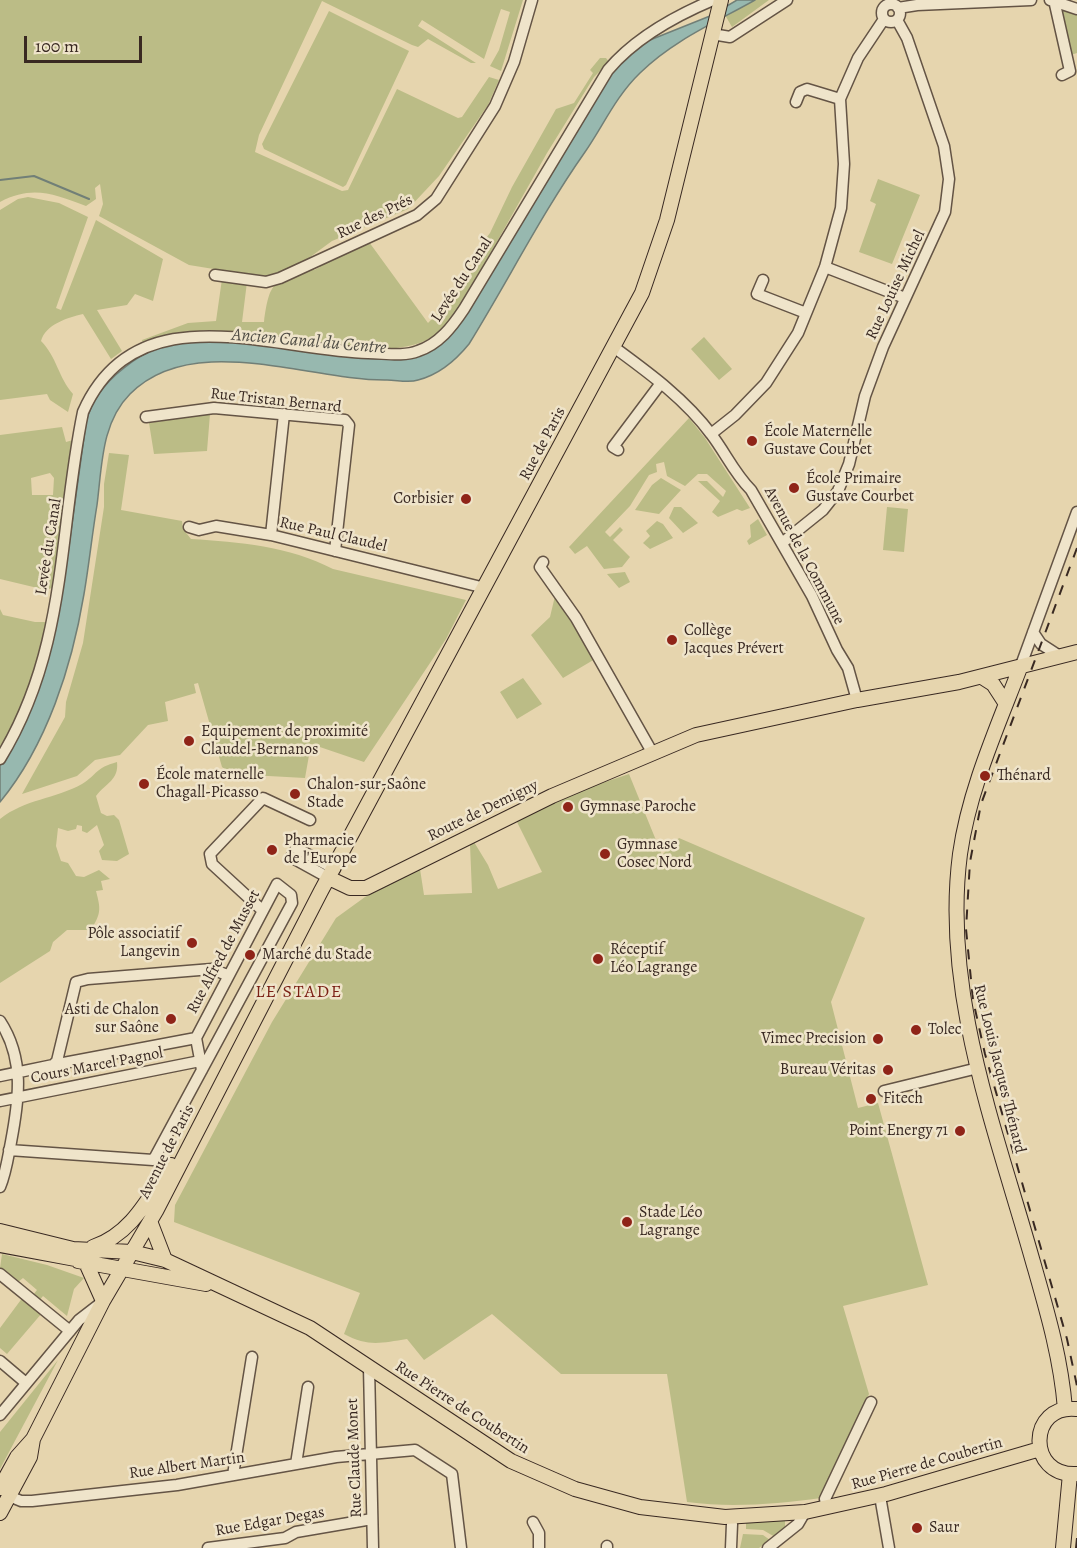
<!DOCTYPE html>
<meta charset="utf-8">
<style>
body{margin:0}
#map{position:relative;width:1077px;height:1548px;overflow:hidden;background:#e6d5ae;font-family:Alegreya,serif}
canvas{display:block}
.scale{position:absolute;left:24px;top:36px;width:118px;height:27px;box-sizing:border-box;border:3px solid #392922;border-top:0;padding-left:8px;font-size:18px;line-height:21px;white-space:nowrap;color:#392922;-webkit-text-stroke:4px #efe4ca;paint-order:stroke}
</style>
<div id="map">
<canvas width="1077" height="1548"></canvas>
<div class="scale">100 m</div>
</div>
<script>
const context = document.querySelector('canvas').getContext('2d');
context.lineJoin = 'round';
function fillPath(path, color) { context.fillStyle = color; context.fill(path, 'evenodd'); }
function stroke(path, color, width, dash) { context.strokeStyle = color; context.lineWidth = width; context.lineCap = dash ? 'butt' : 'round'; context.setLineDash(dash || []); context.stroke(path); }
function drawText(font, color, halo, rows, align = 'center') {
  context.font = font + ' Alegreya,serif'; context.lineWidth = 5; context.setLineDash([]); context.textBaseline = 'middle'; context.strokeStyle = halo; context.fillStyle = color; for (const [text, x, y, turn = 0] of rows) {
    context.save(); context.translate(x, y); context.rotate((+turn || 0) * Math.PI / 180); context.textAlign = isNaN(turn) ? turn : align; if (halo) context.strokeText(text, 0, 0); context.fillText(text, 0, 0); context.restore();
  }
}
fillPath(new Path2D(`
 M0,0H523L501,71L490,66L499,50L510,12L501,9L484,59L422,20L418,26L476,63H471L428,39L418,47L412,45L322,1L259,135L255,152L342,191L348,190L397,89L458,118L462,117L489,77L499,80L488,105L439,176L408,209L332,241L302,263L279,275L263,277L189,265L99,216L103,204L100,184L95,188L96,199L86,206C53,194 33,185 0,202Z
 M755,0H769L732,27L725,15Z
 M1060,5L1077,14V53L1071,55Z
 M329,11L409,51L346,185L343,187L264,149L262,144Z
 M600,58H606L609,62L594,77L547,153L459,309C437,339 425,345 388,349L204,330L143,343L142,340L188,323L216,321L222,279L247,282L242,322H264C270,279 273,284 311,266L314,270L320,267V264L369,242L428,323L456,294L478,263L474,254L490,233L512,187L556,109L574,103L593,73L590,70Z
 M878,179L920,195L892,264L859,252L876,204L870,201Z
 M28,197L59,203L88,217L56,308L61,310L96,220L163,259L153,301L135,294L127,305L97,310L122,351L111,359L83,314C67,318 46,324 41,341C57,357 58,377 73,394L68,412L50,400L47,394L0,400V210L18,199Z
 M704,337L732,369L719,380L691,349Z
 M210,414L207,451L154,454L149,423Z
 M689,418L705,438L750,508L742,511L737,509L718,517L712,512L720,501L698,481H707L723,497L726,491L707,474H698L685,486L667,476L664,462L656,464L657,472L649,475L630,506L605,532L610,537L620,527L623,530L613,540L630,557L622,567L604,569L587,546L575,554L569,547Z
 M62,427L66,442L73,440L55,587L46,590L0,579V435ZM50,473L54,478L53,495H32L31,478Z
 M109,453L129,455L121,510L182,521L183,529L191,539C239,542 289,546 333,569L466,600L446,639L364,762L311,744L305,778L250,775L244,779L235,777L222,767L198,683L194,684L196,693L165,702L168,721L148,725L120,755L95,760L77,776L22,794L65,717L66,702L83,643L104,507V484Z
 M661,478L681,490L659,514L635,510L652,485Z
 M674,507H681L698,523L683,533L669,518Z
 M887,507L908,509L904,552L883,550Z
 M758,519L767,535L749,545L747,541L751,537L750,525Z
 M657,521L663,524L673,538L650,549L643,543L650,536L646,531Z
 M625,572L630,582L619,588L607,574Z
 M555,596L595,659L563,678L531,635L550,617Z
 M0,609L3,615L35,622H47C38,667 22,710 0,751Z
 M523,678L542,704L517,719L500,692Z
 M117,762C119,780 106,783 96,796L101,813L107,816L114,815L119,820L129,854L117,861L102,860L99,851L104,845L97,825L87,833L82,831V826L77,825L76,829L68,831L58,828L56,846L61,861L68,863L76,876L84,877L99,870L110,879L101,881L103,890L96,891C101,910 101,913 91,930H67L53,942L50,951L0,983V819C25,799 55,799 82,784C98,774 95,768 117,762Z
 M629,774L662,855L679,838L865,918L831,1002L858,1108L878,1103L928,1285L843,1306L869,1394L821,1498C776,1504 732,1508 687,1502L667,1374H561L492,1314L424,1360L407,1339C381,1343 368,1347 344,1334L360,1293L174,1222L175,1205L272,1022L336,918L365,897L420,869L424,895L472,893L470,844L474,842L488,865L498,889L542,872L516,820L575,792Z
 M2,1254L47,1265L84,1278L74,1289L67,1316L43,1296L39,1301L33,1295L37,1290L23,1278L18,1282L0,1268Z
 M23,1297L42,1313L7,1354L0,1348V1328Z
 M58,1360L0,1469V1432Z
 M785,1519V1529L775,1537L763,1530L746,1529V1521Z
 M743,1534L763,1535L770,1540L759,1548H740Z`), '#bbbc86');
const water = new Path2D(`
 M737,0H755C716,22 672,41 640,73C616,96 603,126 585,152C542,213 508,281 469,344C456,360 438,375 418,380C409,383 397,380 387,380C309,381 193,330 130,394C101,423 102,467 97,505C92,535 89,565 84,594C72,666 47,745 0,802V765L20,731L68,553L86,423C91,400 106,382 124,368C193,311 278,356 357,355C383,355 409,349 434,346L610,71L645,42L710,16Z`);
fillPath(water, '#97b8af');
stroke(water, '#717f77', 1.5);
stroke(new Path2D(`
 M0,180L34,176L89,199`), '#717f77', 2);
const minor = new Path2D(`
 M1050,0L1077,9
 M1054,0L1070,71L1062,75
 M882 13a9 9 0 1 1 18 0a9 9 0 1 1-18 0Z
 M898,8L917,5L1031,0
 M712,34L730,37L787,0
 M796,102L800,92L807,89L840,99
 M825,267L905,298
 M215,275L266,282L280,278L417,215L436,199L495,106L514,62L532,0
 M763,280L757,294L806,313
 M615,348C649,373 685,399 711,434C725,452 734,473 751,490L812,596L837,650L848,668L857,700
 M146,417L214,408L345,420L349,425L335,551
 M711,434L735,415L766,383L798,333L825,267L841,208L844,164L840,99L858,58L884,19
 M618,450L613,447L661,383
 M189,527L199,530L216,526L271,535L485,588
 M271,535L284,414
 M782,543L823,510L838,491L849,464L865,396L883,347L945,212L949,179L944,146L907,38L897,20
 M543,562L540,567L576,618L652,752
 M1033,632L1041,644L1061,657
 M1020,668L1077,512
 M0,759C68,648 58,533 83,412C136,292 270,350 368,353C384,353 403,357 418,351C439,344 452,327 464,309L608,70C635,38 675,16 713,0
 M296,848L335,869
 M291,857L329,878
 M262,910L212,864L210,854L263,798L310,820
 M0,1021C25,1059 19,1100 11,1142C8,1157 6,1173 0,1187
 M53,1065L196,1038
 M0,1076L53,1065L57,1061L76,982L88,979L212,969L227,975
 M884,1091L978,1068
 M0,1101L200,1061
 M9,1150L153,1160L155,1157L292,903L291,895L277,884L196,1038L202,1070
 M0,1274L70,1331
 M0,1361L26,1383
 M369,1367L373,1548
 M0,1415L79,1320L101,1303
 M296,1464L308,1387
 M233,1475L252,1357
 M9,1496L21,1501H32L177,1485L336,1457L415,1450L452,1474L461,1548
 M880,1496L889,1548
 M827,1508L825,1499L871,1402
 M533,1522L539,1533V1548
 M607,1546V1548
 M208,1548L285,1538L296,1532L372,1519
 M731,1548L732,1524
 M768,1548L798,1524L805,1512`);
const major = new Path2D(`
 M1020,668C997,728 969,790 960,854C942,993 996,1130 1033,1262C1047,1311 1061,1358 1065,1409
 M982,677L993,684L1006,704
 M329,878L350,888H366L552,796L696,735L857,700L959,682L1077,652
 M150,1221L165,1260
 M0,1231L73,1249L132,1252L165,1260L310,1328L511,1461L575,1489L640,1507L725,1517L805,1512L886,1494L1040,1449
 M0,1245L86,1261
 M93,1247C132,1234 149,1197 171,1165
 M78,1261L206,1284
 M86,1263L103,1301
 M1077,1409C1028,1403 1026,1477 1077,1474
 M0,1488L17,1457L33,1439L103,1301L156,1211L321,891L642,293L667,220L721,0
 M0,1513L30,1457L33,1439
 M1063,1548L1070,1474`);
stroke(minor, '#645445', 13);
stroke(major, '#392922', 16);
stroke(minor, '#efe4ca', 10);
stroke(major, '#e6d5ae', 14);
stroke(new Path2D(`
 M1077,548L981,804L970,862L966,929L973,1000L985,1054L1067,1339L1077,1386
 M1076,1548L1077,1538`), '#392922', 2, [10, 10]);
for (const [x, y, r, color] of [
 [752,441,6,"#8f2418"],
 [794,488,6,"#8f2418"],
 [466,499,6,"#8f2418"],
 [672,640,6,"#8f2418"],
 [189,741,6,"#8f2418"],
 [985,776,6,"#8f2418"],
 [144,784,6,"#8f2418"],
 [295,794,6,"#8f2418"],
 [568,807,6,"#8f2418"],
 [272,850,6,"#8f2418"],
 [605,854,6,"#8f2418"],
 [192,943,6,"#8f2418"],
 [250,955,6,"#8f2418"],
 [598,959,6,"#8f2418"],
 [171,1019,6,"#8f2418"],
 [916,1030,6,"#8f2418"],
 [878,1039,6,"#8f2418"],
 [888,1070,6,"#8f2418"],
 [871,1099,6,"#8f2418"],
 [960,1131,6,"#8f2418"],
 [627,1222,6,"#8f2418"],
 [917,1528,6,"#8f2418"]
]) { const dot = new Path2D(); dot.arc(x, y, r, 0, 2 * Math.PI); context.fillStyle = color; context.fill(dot); stroke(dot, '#efe4ca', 2); }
drawText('16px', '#392922', '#efe4ca', [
 ["Rue des Prés",375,217,-26],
 ["Levée du Canal",462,280,-57],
 ["Rue Louise Michel",896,285,-65],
 ["Rue Tristan Bernard",276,401,6],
 ["Rue de Paris",543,444,-62],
 ["Rue Paul Claudel",333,535,13],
 ["Levée du Canal",49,547,-81],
 ["Avenue de la Commune",804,556,62],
 ["Route de Demigny",483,811,-26],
 ["Rue Alfred de Musset",224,952,-62],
 ["Cours Marcel Pagnol",97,1066,-11],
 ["Rue Louis Jacques Thénard",999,1069,76],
 ["Avenue de Paris",167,1152,-63],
 ["Rue Pierre de Coubertin",462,1408,33],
 ["Rue Claude Monet",355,1458,-92],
 ["Rue Pierre de Coubertin",927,1464,-16],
 ["Rue Albert Martin",187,1466,-8],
 ["Rue Edgar Degas",270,1522,-10]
]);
drawText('16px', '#392922', '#efe4ca', [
 ["École Maternelle",764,432],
 ["Gustave Courbet",764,450],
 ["École Primaire",806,479],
 ["Gustave Courbet",806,497],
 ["Corbisier",454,499,"right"],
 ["Collège",684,631],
 ["Jacques Prévert",684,649],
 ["Equipement de proximité",201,732],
 ["Claudel-Bernanos",201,750],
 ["École maternelle",156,775],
 ["Chagall-Picasso",156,793],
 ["Thénard",997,776],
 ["Chalon-sur-Saône",307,785],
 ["Stade",307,803],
 ["Gymnase Paroche",580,807],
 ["Pharmacie",284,841],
 ["de l'Europe",284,859],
 ["Gymnase",617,845],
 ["Cosec Nord",617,863],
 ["Pôle associatif",180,934,"right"],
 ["Langevin",180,952,"right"],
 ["Réceptif",610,950],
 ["Léo Lagrange",610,968],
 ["Marché du Stade",262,955],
 ["Asti de Chalon",159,1010,"right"],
 ["sur Saône",159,1028,"right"],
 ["Tolec",928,1030],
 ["Vimec Precision",866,1039,"right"],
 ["Bureau Véritas",876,1070,"right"],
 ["Fitech",883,1099],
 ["Point Energy 71",948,1131,"right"],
 ["Stade Léo",639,1213],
 ["Lagrange",639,1231],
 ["Saur",929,1528]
], 'left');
drawText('italic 18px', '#504d45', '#efe4ca', [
 ["Ancien Canal du Centre",309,342,5]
]);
context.letterSpacing = '1.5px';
drawText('18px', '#7a1f14', '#efe4ca', [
 ["LE STADE",299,993]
]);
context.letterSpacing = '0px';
</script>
